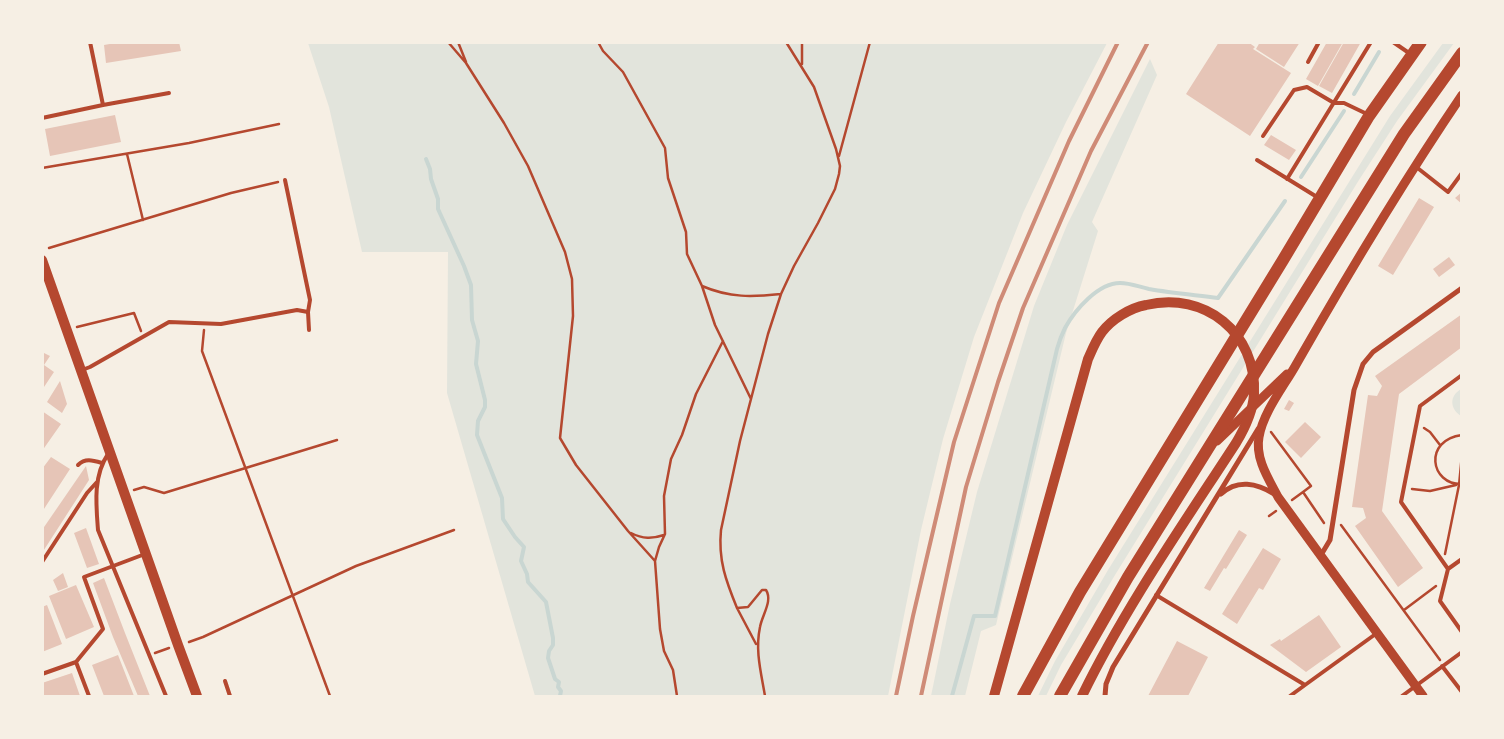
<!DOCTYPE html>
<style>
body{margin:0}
#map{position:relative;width:1504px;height:739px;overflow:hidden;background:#f6efe4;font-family:"IBM Plex Serif",serif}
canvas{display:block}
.frame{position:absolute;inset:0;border:44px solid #f6efe4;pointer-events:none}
</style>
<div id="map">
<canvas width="1504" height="739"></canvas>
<div class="frame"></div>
</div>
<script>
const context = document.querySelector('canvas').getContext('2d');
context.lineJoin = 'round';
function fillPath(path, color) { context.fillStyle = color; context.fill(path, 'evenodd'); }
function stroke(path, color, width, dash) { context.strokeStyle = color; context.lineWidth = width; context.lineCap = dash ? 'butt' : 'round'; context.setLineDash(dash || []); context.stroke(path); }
fillPath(new Path2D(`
 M308,43H1107L1066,122L1023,213L974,337L943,439L921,530L888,696H535L447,393L448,252H362L329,107Z
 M1443,43H1454L1397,121L1359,180L1115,575L1061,665L1046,696H1038L1055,661L1108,570L1390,116Z
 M1150,59L1157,75L1092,222L1098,231L1066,333L996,625L981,631L965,696H931L950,604L977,492L1034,306L1067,225Z
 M1461,389H1462L1461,416C1450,409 1449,396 1461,389Z`), '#e2e4dc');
stroke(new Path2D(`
 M1354,94L1379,52
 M426,159L430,169L431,179L438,199V209L464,266L471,285L472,320L478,341L476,364L485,400V407L478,421L477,435L502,498L503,519L515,537L524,547L521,561L527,574L528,582L546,602L553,638V645L549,651L548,658L555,679L559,682L558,687L561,691L560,696
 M1301,177L1344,111
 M952,696L974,616H995L1057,349C1059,342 1062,334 1065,328C1075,310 1098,283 1120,283C1131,283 1139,287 1149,289C1172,293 1195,295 1218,298L1285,201`), '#c9d6d2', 4);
fillPath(new Path2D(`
 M121,42H179L181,51L106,63L104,45Z
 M1219,42H1248L1255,47L1253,49L1291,73L1250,136L1186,94Z
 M1260,42H1300L1284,67L1256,49Z
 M1327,42H1343L1318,86L1306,79Z
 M1344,42H1361L1332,93L1319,86Z
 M115,115L121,142L50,156L45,129Z
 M1271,135L1296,150L1289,160L1264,145Z
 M1462,192V204L1455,198Z
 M1419,198L1434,207L1393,275L1378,266Z
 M1449,257L1455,265L1439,277L1433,269Z
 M1462,314V347L1399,394L1382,511L1423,568L1398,587L1355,526L1366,518L1363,508L1352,507L1368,395L1377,396L1382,386L1375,376Z
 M42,352L50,356L44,365L54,372L42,390Z
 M60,381L67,404L62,413L47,402Z
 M1289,400L1294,403L1289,411L1284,409Z
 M42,411L61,424L42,451Z
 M1305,422L1321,437L1301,458L1285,442Z
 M51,457L70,469L42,512V469Z
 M86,466L89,480L42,553V530Z
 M86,528L99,564L87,568L74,533Z
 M1239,530L1247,535L1226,569L1224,568L1210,591L1204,588Z
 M1263,548L1281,559L1263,590L1259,588L1237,624L1222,614Z
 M63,573L68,587L58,591L53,580Z
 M104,578L125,633L150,696H138L113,637L93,583Z
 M76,585L94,627L66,639L49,596Z
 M47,605L62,644L42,652V607Z
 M1319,615L1341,647L1306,672L1270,645L1280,639L1281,641Z
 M1177,641L1208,657L1188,696H1148Z
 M118,655L134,696H104L92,665Z
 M72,673L80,696H42V683Z`), '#e6c5b7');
stroke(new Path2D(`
 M448,42L466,63L504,123L528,166L565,252L572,279L573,316L560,438L576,465L628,531L655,561
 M458,42L466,62
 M598,42L603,51L623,72L665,148L668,178L686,232L687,254L702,286C730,298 752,297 781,294
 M802,64V42
 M127,154L143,220
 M839,156L870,42
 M42,168L189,143L279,124
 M49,248L231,193L278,182
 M702,286L715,325L751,399
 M77,327L134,313L141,331
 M204,330L202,351L330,696
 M1424,428L1430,432L1440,445
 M1271,432L1311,486L1303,492L1324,523
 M1462,435C1423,440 1430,485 1462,484
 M1412,489L1430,491L1456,485
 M134,490L144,487L164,493L337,440
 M1292,500L1303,492
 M1269,516L1276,511
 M1341,525L1440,660
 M631,533C643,539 652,539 664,535
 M1445,554L1459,485L1462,454
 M737,608L756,644
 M1404,610L1436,586
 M189,642L203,637L356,566L454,530
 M155,653L169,648
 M677,696L673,670L664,651L660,629L655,561L659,547L665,534L664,496L671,459L682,435L696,394L723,341
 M765,696C761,672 755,651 760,627C762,615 773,601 766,590H762L748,607L737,608C726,581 718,560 721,530L740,441L768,334L781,294L794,266L818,223L835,189L839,174L840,166L836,149L814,87L786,42`), '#b5482f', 2.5);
stroke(new Path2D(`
 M1393,42L1409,53
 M1308,62L1319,42
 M103,105L169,93
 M42,118L103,105L90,42
 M1263,136L1294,90L1307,87L1334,103H1344L1367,114
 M1257,160L1317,197
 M1415,166L1448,192L1462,173
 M1287,179L1371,42
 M285,180L310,300L308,312
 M82,370L90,367L169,322L221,324L297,310L308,312L309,330
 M108,454C93,476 96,504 98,530L166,696
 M78,465C85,458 92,460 102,463
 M1462,559L1448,569L1440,601L1462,632
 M42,562L87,493L97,482
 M1448,569L1401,502L1420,406L1462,375
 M1156,595L1305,685L1377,633
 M76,662L103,629L84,577L145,554
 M1442,666L1462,692
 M42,674L76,662L89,696
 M225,681L230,696
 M1290,696L1305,685
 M1402,696L1462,652`), '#b5482f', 4);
stroke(new Path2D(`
 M1221,494C1237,479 1257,483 1274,494
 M1321,555L1330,540L1354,390L1363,364L1373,352L1462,288
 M1105,696L1106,684L1113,667L1258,429`), '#b5482f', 5);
stroke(new Path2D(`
 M1217,441L1287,374
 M1423,696L1278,497C1268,478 1255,458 1259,437C1263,412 1285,385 1297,363C1349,272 1403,182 1462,95`), '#b5482f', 9);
stroke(new Path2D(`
 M42,260L178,645L197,696
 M994,696L1088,359C1092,350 1096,340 1102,332C1112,319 1130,308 1146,305C1205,291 1257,333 1254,394C1253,412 1245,428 1236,443C1182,526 1125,608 1082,696`), '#b5482f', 10);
stroke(new Path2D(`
 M1023,696L1080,592L1283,260L1369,116L1421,42
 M1060,696L1128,577L1404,134L1462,53`), '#b5482f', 12);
stroke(new Path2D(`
 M896,696L913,616L954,442L999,303L1069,141L1118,42
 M921,696L966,487L998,382L1023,308L1091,151L1148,42`), '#cf8b77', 4);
</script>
